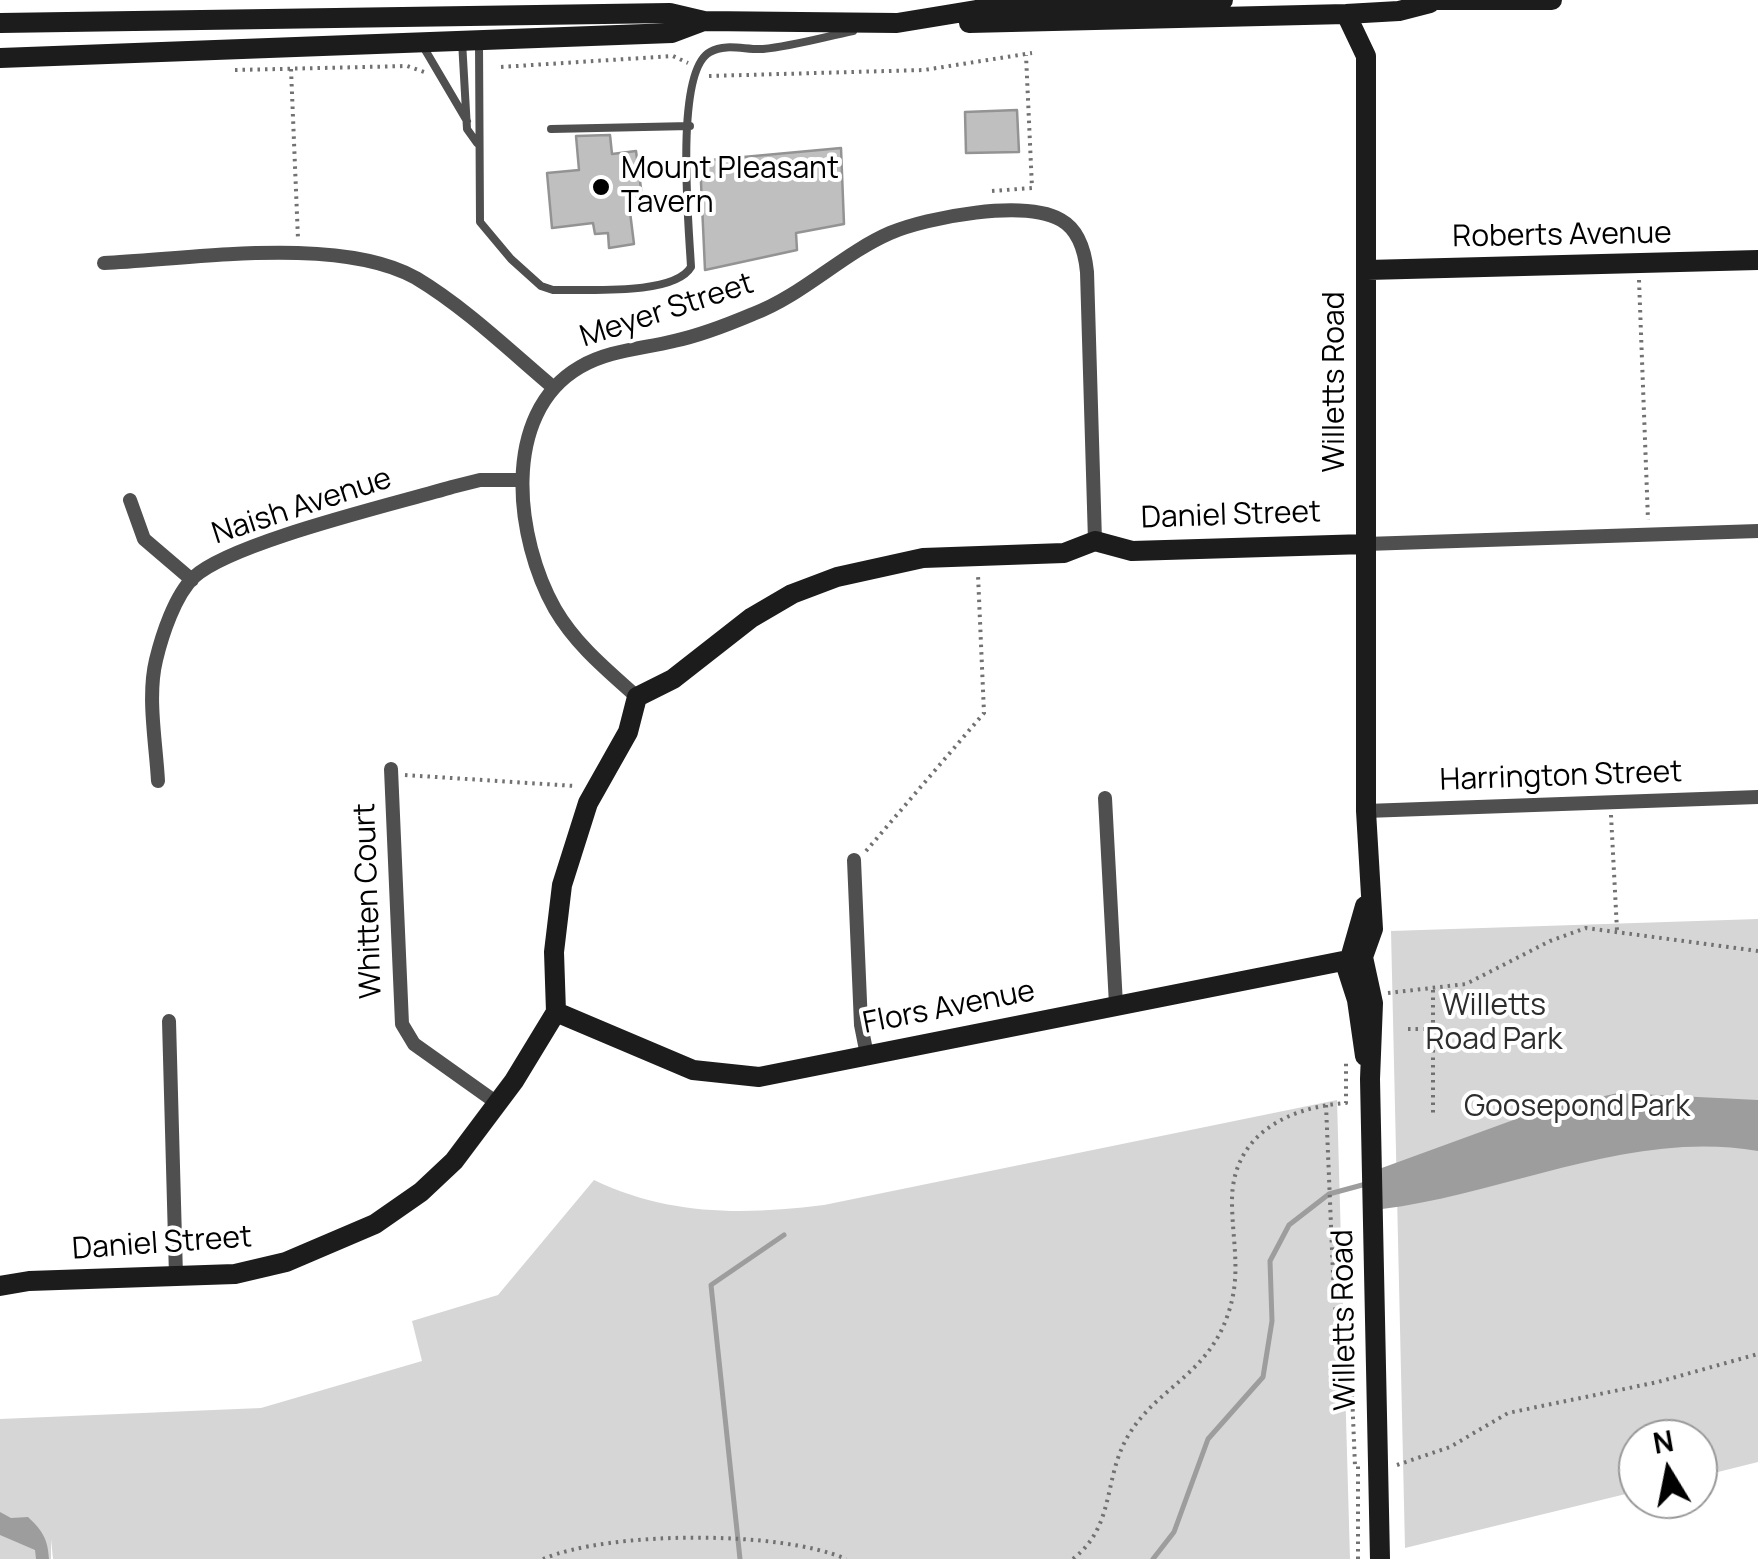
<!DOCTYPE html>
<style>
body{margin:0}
#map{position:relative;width:1758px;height:1559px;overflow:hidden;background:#fff;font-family:Manrope,sans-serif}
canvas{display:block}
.north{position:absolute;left:1618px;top:1419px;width:100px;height:100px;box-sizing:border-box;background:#fff;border:2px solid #999;border-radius:50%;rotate:350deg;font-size:28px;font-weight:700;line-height:40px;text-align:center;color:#000}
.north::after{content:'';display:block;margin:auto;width:35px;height:45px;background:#000;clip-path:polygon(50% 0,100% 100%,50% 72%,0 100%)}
</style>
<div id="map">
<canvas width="1758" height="1559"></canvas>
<div class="north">N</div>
</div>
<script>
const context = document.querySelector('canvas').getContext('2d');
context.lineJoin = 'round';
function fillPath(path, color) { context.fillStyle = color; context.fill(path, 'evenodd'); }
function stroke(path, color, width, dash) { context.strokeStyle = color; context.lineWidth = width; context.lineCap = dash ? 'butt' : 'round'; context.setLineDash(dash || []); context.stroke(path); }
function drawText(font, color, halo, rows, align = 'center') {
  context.font = font + ' Manrope,sans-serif'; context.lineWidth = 8; context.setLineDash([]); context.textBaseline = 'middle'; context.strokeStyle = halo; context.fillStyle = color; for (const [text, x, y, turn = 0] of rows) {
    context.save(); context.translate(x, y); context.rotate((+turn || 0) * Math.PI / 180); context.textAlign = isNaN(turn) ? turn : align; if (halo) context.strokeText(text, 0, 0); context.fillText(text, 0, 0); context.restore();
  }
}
fillPath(new Path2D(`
 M1758,919V1462L1698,1477V1439H1638V1491L1405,1548L1391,931Z
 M1337,1100L1350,1559H53L51,1539V1559H0V1419L261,1408L422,1361L412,1321L498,1295L594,1180C669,1216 744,1215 824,1205Z`), '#d6d6d6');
fillPath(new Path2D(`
 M1618,1093L1758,1100V1151C1630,1129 1506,1194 1382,1209L1379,1169L1538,1111Z
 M0,1512L11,1518L28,1517C42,1530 48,1539 49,1559H36L35,1550L0,1535Z`), '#9d9d9d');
stroke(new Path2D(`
 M740,1559L711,1285L784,1235
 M1153,1559L1174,1532L1208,1439L1263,1377L1272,1321L1270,1261L1289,1225L1329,1194L1366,1184`), '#9d9d9d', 5);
const building = new Path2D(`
 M1017,110L1019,152L966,153L965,112Z
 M610,135L612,154L636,151L642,196L630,212L634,244L609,248L608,233L595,234L593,223L552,228L547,173L579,170L576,136Z
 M841,148L844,224L796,233L797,250L705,270L700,161Z`);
fillPath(building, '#bfbfbf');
stroke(building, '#939393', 2.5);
stroke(new Path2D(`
 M501,67L673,56L688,63
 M291,69L298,239
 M235,70L407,66L424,72
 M709,76L924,70L1032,53
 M992,191L1032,188L1026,55
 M1639,280L1648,520
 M405,775L575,786
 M1611,815L1617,930
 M866,851L984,713L978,575
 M1433,990V1114
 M1388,993L1466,984L1550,941L1586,928L1758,951
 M1408,1029H1433
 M1326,1105L1334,1298L1336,1313L1350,1344L1355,1466
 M1397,1465L1450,1447L1508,1413L1658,1382L1758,1354
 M543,1559C609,1531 780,1530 846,1559
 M1073,1559C1116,1525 1103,1478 1128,1436C1156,1388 1208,1375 1228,1314C1242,1274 1232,1241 1232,1201C1232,1134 1289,1107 1346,1103V1060
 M1358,1559V1466`), '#717171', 4, [2.5, 5]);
stroke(new Path2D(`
 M462,41L467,129L477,143
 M479,43L480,222L511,259L541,286L553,290C586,289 674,296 691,267C689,227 674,71 710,52C726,43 745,50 763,49C793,46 824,37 853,31
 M424,48L467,121
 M551,129L690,126`), '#4f4f4f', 8);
stroke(new Path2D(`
 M104,263C191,259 340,235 416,278C466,308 510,351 554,388
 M130,500L144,539L192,580
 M1366,544L1758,531
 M637,697C607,670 576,645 555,609C516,540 499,414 580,367C609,350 642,349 674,341C702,335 727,325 753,314C803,295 842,254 890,233C928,217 1024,199 1061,220C1079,230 1085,252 1087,272L1095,541
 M391,769L402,1024L414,1044L497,1103
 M158,781C156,743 147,697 156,660C162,635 175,595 194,577C232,542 395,504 452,487L480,480H522
 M1105,798L1116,1005
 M1366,811L1758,797
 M854,860L861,1025L867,1055
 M169,1021L176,1276`), '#4f4f4f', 14);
stroke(new Path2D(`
 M1420,0H1552
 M1346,14L1366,56V811L1373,929L1363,957L1373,1003L1370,1079L1380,1559
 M0,23L670,13L704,21L897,23L976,10L1223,0
 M969,23L1346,14L1399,11L1430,3
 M0,58L672,33L704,21
 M1367,270L1758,260
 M556,1012L693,1070L759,1077L1363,957
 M1365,1056L1357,1000L1347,969L1365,906
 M0,1286L29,1281L235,1274L286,1262L375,1224L421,1192L454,1161L514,1081L556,1012L554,952L562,885L588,803L628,732L637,697L673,679L751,618L792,594L837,577L923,558L1064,553L1095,541L1132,551L1366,544`), '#1c1c1c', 20);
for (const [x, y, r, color] of [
 [601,187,10,"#000"]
]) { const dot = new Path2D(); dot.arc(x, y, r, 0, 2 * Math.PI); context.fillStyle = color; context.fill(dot); stroke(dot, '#fff', 4); }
drawText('30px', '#000', '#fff', [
 ["Mount Pleasant",621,170],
 ["Tavern",621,204]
], 'left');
drawText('30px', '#000', '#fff', [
 ["Roberts Avenue",1562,236,-1],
 ["Meyer Street",667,311,-18],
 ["Willetts Road",1336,382,-90],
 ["Naish Avenue",302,507,-18],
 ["Daniel Street",1231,516,-2],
 ["Harrington Street",1561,777,-2],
 ["Whitten Court",369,901,-92],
 ["Flors Avenue",949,1008,-11],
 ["Daniel Street",162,1244,-4],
 ["Willetts Road",1345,1320,-91]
]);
drawText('30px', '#2d2d2d', '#fff', [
 ["Willetts",1494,1007],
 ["Road Park",1494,1041],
 ["Goosepond Park",1577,1108]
]);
</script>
